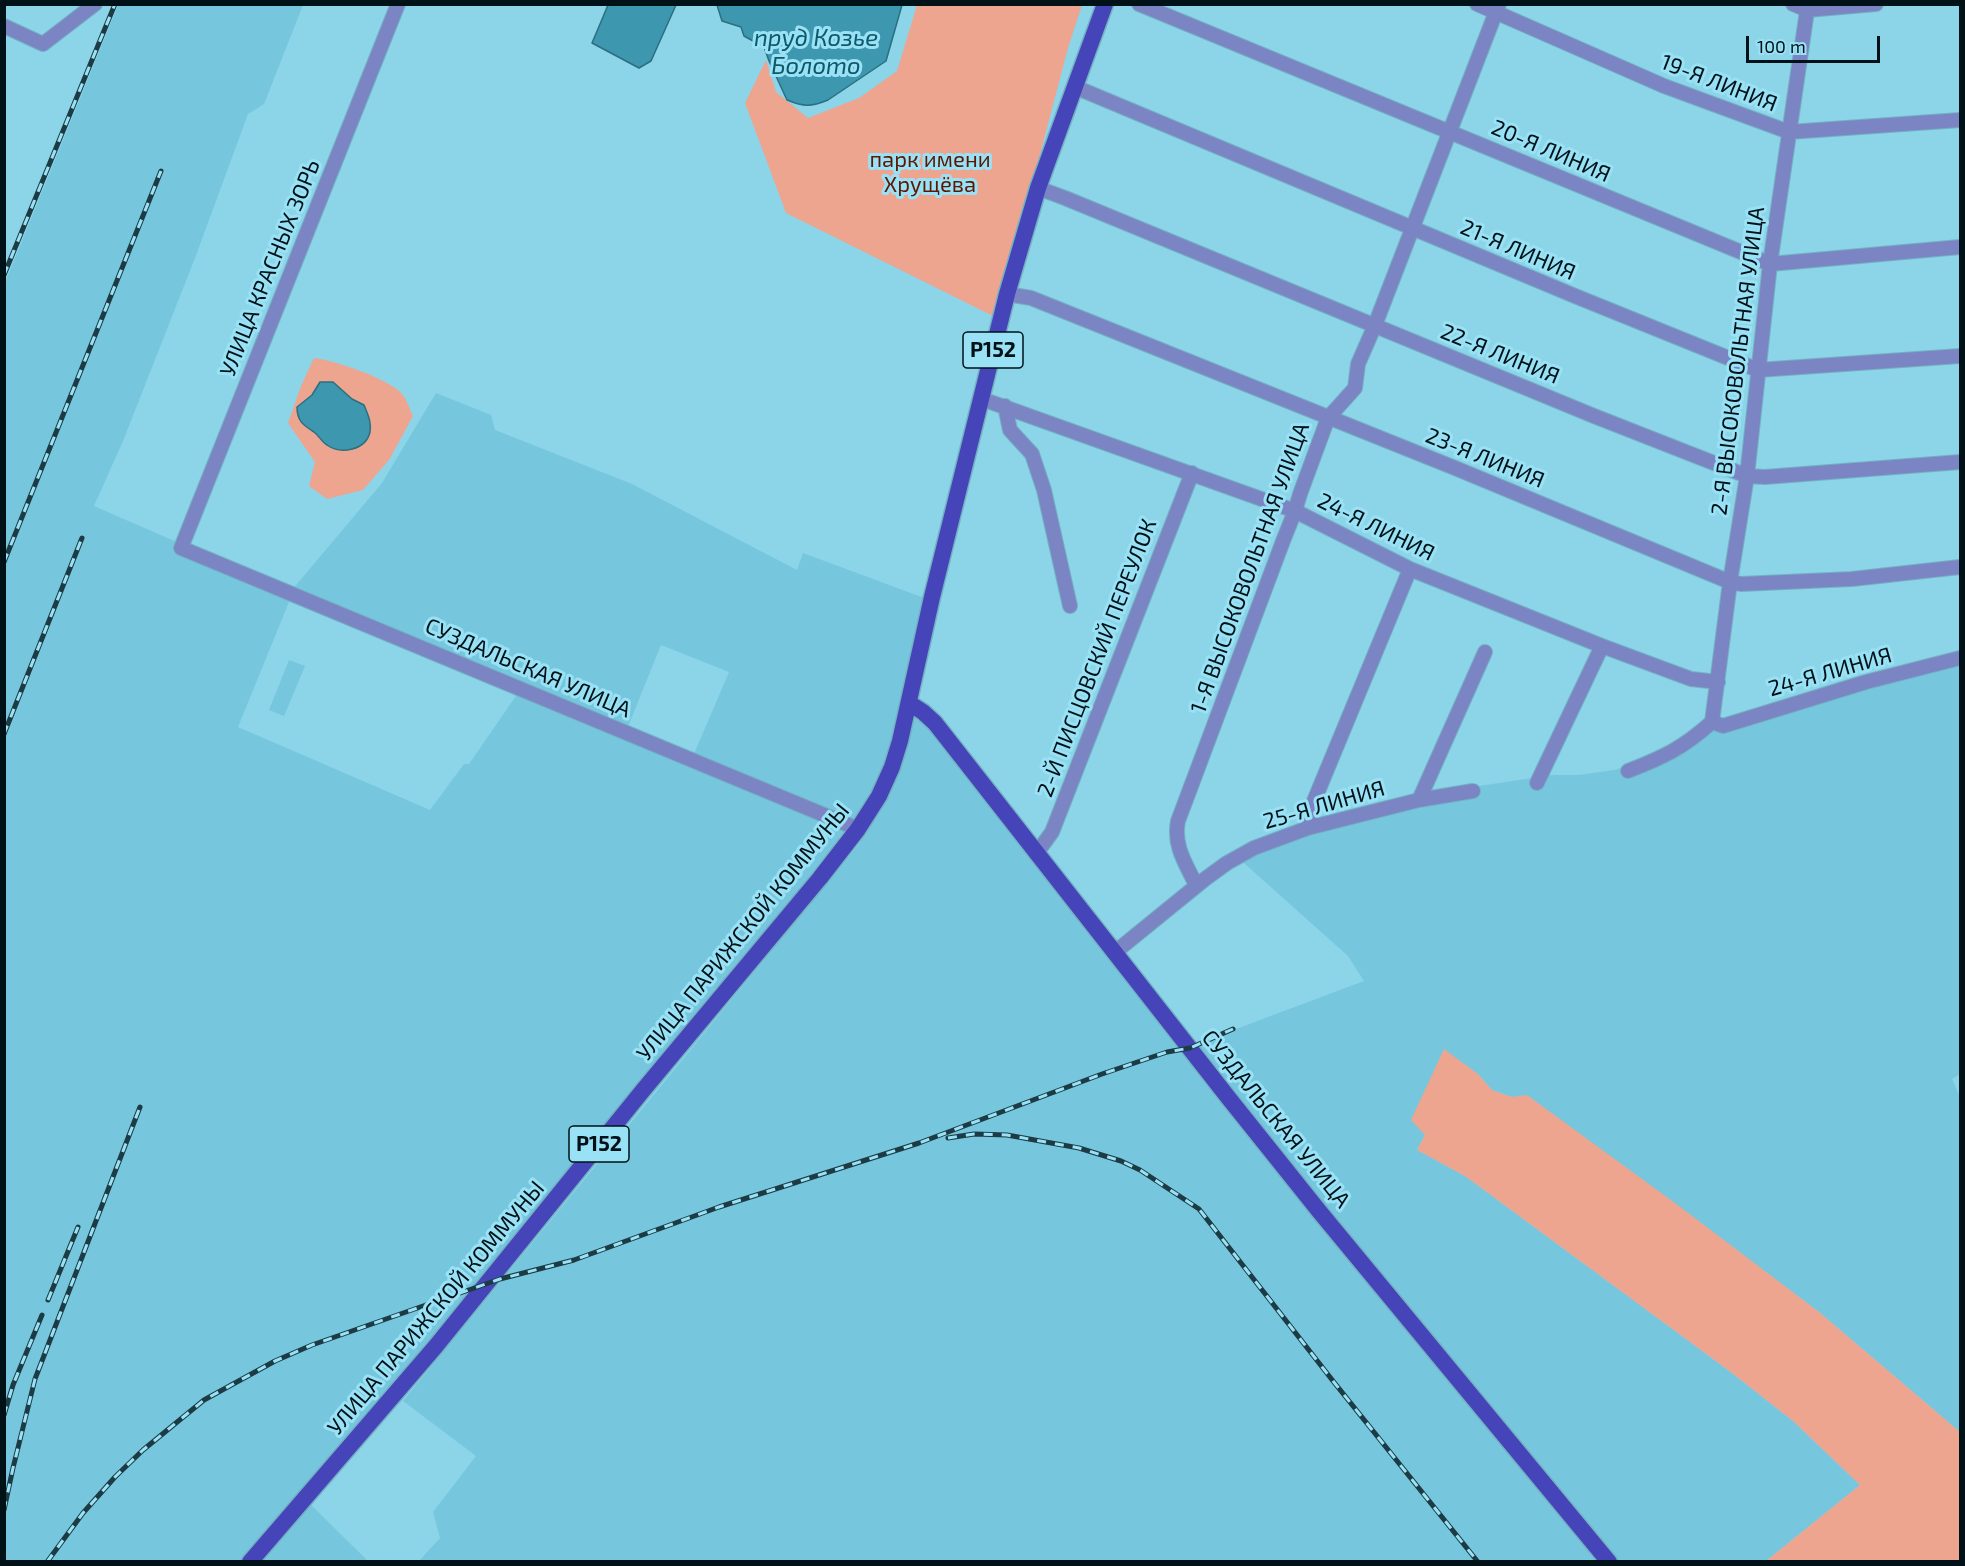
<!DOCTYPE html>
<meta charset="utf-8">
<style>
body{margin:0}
#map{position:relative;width:1965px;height:1566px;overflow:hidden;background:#8cd4e8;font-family:"Exo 2",sans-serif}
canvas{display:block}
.frame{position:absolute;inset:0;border:6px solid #001218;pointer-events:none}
.scale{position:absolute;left:1746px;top:36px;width:134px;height:27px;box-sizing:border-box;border:3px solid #001218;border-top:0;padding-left:8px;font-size:18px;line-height:21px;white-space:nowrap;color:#001218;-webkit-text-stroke:4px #99e1f5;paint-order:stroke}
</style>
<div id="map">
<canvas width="1965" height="1566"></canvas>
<div class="frame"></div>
<div class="scale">100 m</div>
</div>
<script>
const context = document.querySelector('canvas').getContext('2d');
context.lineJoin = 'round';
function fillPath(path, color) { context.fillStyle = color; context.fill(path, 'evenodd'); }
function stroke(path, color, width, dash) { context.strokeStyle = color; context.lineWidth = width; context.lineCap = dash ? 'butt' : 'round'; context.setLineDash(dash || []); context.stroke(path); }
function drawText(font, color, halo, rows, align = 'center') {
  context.font = font + ' "Exo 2",sans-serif'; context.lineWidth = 6; context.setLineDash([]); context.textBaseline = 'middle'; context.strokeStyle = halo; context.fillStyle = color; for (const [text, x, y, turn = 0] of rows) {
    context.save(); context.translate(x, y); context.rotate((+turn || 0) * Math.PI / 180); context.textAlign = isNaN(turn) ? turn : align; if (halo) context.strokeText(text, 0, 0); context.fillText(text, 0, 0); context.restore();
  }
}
fillPath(new Path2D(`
 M118,5H303L264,104L248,114L195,258L123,441L94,506L179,543L291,597L238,727L430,810L464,764H469L518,693L850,832L484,1282L244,1561H5L4,285Z
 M436,393L491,415L495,430L632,484L797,570L803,553L927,599L888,760L877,787L856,824L693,756L729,672L661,645L627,729L292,590L382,483Z
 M1960,653V1074L1952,1079L1960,1097V1432L1819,1312L1527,1096L1512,1097L1492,1090L1478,1074L1425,1135L1417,1150L1465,1176L1732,1373L1793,1421L1860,1485L1766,1561H1613L1196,1044L1364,981L1348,956L1236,856L1304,823L1323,817L1433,793L1552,775H1579L1614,770L1661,757L1718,721Z
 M289,660L305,666L284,716L269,710Z
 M921,713L1604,1561H419L440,1538L433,1512L476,1456L403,1401L859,844L877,812L914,717Z
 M311,1505L368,1561L261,1562Z`), '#76c7de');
fillPath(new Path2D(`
 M917,5H1082L1068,48L997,318L786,213L745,103L766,60L776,92L808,118L859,98L897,71Z
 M314,358C334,360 385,378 399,391C406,396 409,408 413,416L389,460L363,490L327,499L309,486L315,462L288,423L301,386Z
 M1444,1049L1478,1074L1492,1090L1512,1097L1527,1095L1679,1206L1819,1312L1960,1432V1561H1766L1860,1485L1793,1421L1732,1373L1465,1176L1417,1150L1425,1135L1411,1120Z`), '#eda58f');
const water = new Path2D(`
 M608,5H676L651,61L639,68L592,43Z
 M717,5V4L902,5L886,61L828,100C811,107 804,107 787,100L769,61L764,47L744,36L741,27L722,21Z
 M320,382H333L352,399L364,405C367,413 372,422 370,432C366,450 341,455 327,445C322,442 319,436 314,432C303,425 297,421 297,407L312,395Z`);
fillPath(water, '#3d97ae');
stroke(water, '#2b6f81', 1.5);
const minor = new Path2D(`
 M398,4L181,548L858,829
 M1139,4L1770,264L1960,247
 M1477,4L1664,86L1789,132L1960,120
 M1793,4L1807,10L1876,4
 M4,26L43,44L95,4
 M1075,87L1575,296L1758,370L1960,356
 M1038,188L1065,198L1594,416L1747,476L1765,477L1960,462
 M1007,294L1031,298L1455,468L1730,582L1741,584L1852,579L1960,567
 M982,399L1295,511L1410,569L1602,646L1691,679L1718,682
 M1005,406L1010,430L1032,454L1044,490L1070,606
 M1712,722L1730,582L1747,476L1770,264L1808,4
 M1712,722L1723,726L1866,682L1960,658
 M1628,771C1664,757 1683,748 1712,722
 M1537,783L1602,646
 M1419,800L1485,652
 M1308,828L1314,801L1410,569
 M1036,854L1052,832L1192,473
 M1196,885C1186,864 1173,846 1178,821L1283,541L1295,511L1300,494L1328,418L1355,388L1358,364L1375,325L1499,4
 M1114,953L1205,879L1227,863L1254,848L1308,828L1419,800L1473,791`);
const major = new Path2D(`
 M909,703L923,712L935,723L1227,1096L1319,1211L1609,1562
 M250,1562L436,1346L644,1089L820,878L858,829L879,796L892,767L900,741L932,597L1007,294L1038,188L1105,4`);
stroke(minor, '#73b1c3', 16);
stroke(major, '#73b1c3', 19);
stroke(minor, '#7c85c4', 14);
stroke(major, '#4644b9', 16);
const rail = new Path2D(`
 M4,275L115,4
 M4,562L161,171
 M4,734L82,538
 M948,1138L974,1134L1007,1135L1079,1148L1121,1161L1140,1170L1199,1209L1333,1381L1478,1562
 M48,1300L78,1227
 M4,1415L13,1385L42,1315
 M4,1510L13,1468L35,1379L140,1107
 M47,1562L83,1513L115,1477L143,1450L204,1400L275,1361L312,1345L500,1279L574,1260L719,1207L919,1143L1102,1074L1167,1052L1190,1048L1233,1029`);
stroke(rail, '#1d3b44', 5);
stroke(rail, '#99e1f5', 3, [9]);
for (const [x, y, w] of [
 [993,350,60],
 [599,1144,60]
]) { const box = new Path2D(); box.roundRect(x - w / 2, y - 18, w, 36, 4.5); context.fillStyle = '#99e1f5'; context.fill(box); stroke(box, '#001218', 1.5); }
drawText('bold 21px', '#001218', null, [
 ["Р152",993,350],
 ["Р152",599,1144]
]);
drawText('22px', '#001218', '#99e1f5', [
 ["19-Я ЛИНИЯ",1719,83,21],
 ["20-Я ЛИНИЯ",1551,151,23],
 ["21-Я ЛИНИЯ",1518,250,23],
 ["УЛИЦА КРАСНЫХ ЗОРЬ",270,268,-68],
 ["22-Я ЛИНИЯ",1500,354,22],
 ["2-Я ВЫСОКОВОЛЬТНАЯ УЛИЦА",1738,361,-83],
 ["23-Я ЛИНИЯ",1485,458,22],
 ["24-Я ЛИНИЯ",1376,527,26],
 ["1-Я ВЫСОКОВОЛЬТНАЯ УЛИЦА",1250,568,-70],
 ["2-Й ПИСЦОВСКИЙ ПЕРЕУЛОК",1097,658,-69],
 ["СУЗДАЛЬСКАЯ УЛИЦА",528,668,23],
 ["24-Я ЛИНИЯ",1830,672,-16],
 ["25-Я ЛИНИЯ",1324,805,-16],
 ["УЛИЦА ПАРИЖСКОЙ КОММУНЫ",743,932,-51],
 ["СУЗДАЛЬСКАЯ УЛИЦА",1276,1119,51],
 ["УЛИЦА ПАРИЖСКОЙ КОММУНЫ",436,1308,-50]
]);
drawText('22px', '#5e1600', '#99e1f5', [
 ["парк имени",930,160],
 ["Хрущёва",930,185]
]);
drawText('italic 24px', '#0d596a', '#99e1f5', [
 ["пруд Козье",816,38],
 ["Болото",816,66]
]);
</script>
